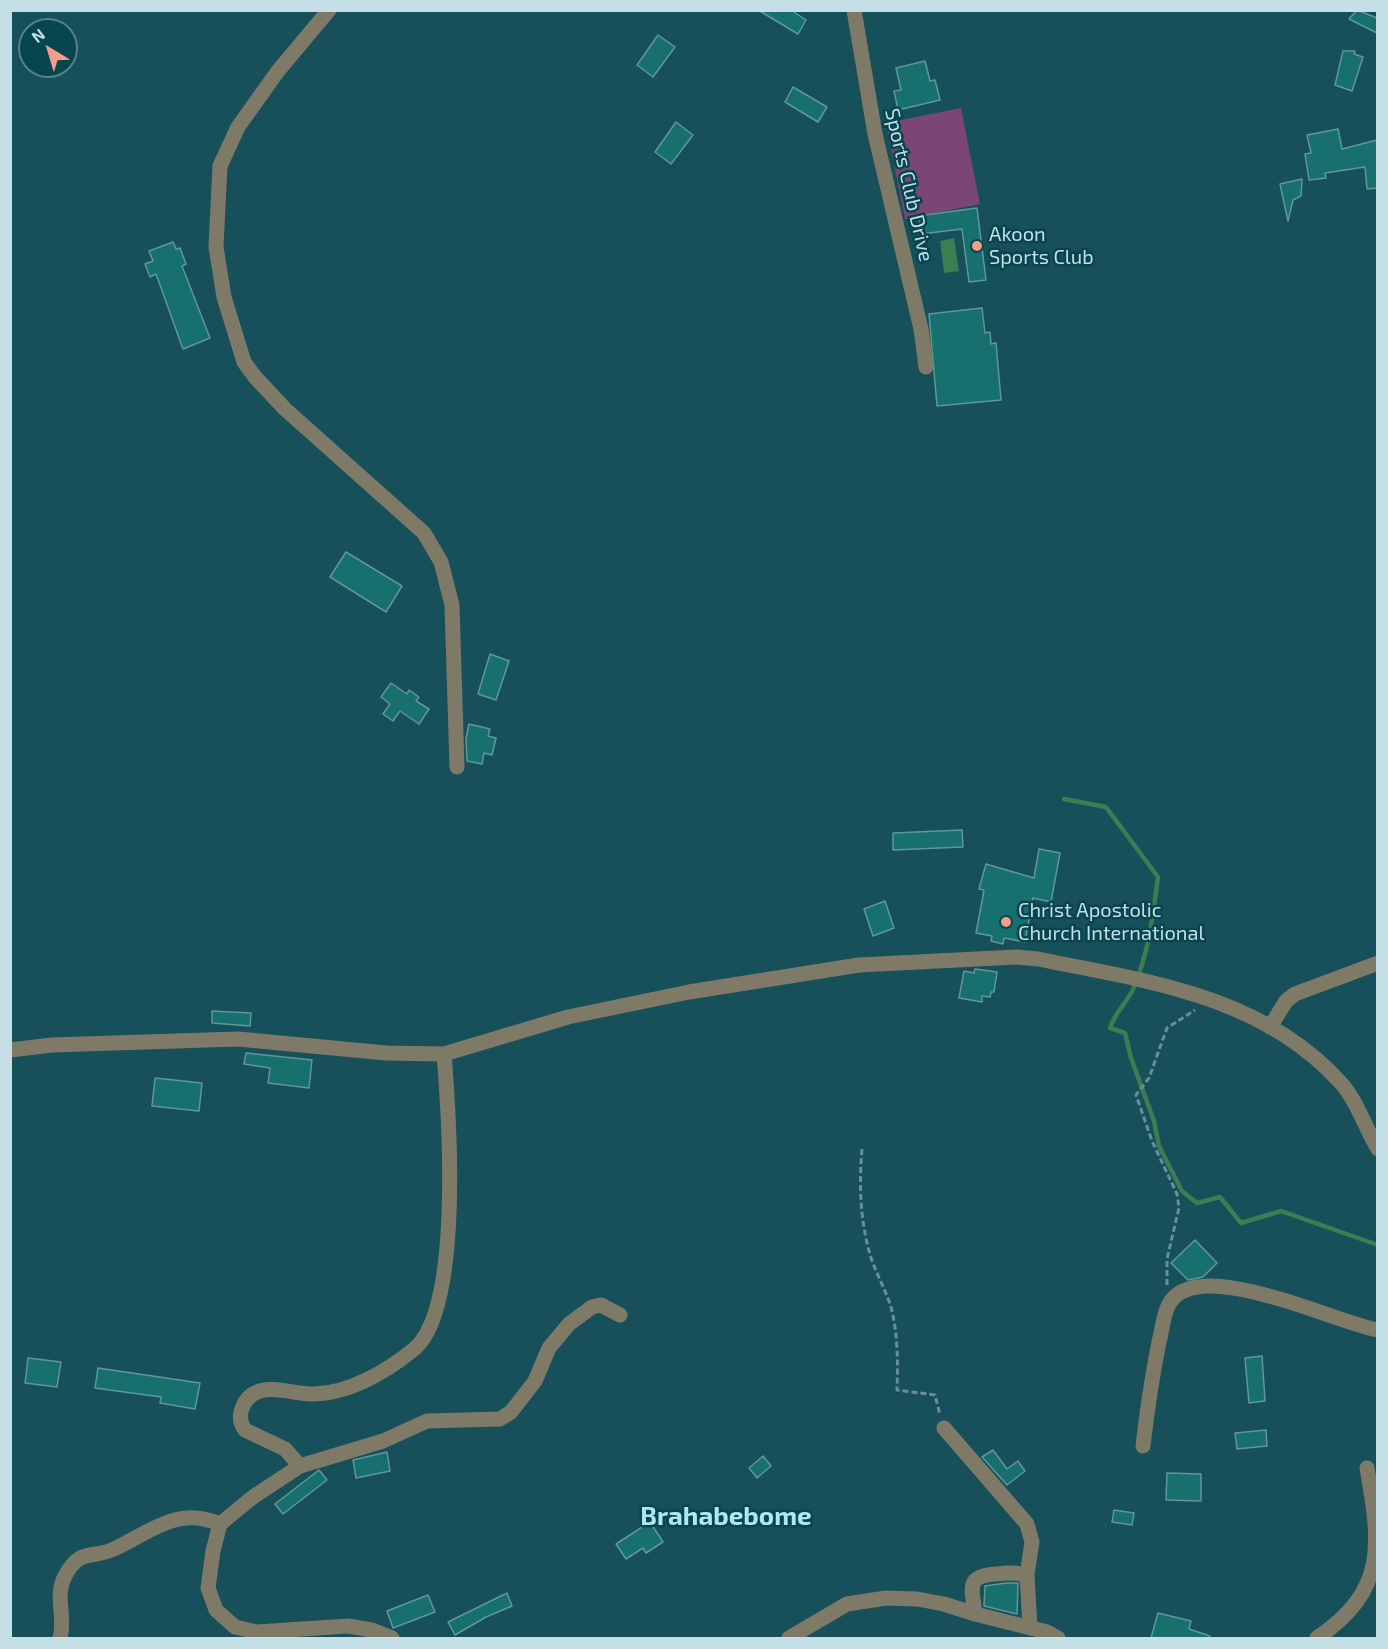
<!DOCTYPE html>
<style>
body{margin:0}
#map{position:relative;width:1388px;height:1649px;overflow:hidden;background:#174f5a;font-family:"Exo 2",sans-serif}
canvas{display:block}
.frame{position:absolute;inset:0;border:12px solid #c4dfe5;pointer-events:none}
.north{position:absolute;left:18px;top:18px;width:60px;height:60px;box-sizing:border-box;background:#07454f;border:2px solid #53838b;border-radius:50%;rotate:322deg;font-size:16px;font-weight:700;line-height:24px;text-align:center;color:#c4dfe5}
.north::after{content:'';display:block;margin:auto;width:21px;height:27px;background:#f49d8b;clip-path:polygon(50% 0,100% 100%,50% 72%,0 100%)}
</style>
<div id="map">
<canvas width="1388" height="1649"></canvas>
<div class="frame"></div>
<div class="north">N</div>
</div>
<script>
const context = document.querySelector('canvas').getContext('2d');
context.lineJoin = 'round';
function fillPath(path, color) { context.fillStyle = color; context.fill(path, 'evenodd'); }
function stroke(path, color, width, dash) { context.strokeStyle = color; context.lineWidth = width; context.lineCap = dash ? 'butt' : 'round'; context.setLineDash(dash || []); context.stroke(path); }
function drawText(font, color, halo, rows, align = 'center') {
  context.font = font + ' "Exo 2",sans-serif'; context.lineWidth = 5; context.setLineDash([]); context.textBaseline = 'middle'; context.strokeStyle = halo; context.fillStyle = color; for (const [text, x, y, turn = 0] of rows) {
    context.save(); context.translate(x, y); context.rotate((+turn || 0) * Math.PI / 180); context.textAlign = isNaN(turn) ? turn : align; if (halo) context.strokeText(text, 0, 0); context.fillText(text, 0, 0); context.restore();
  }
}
fillPath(new Path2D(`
 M961,108L980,204L905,219L886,123Z`), '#7b4673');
fillPath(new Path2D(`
 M954,238L959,271L944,273L940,241Z`), '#3b7e51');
stroke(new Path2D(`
 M1064,799L1106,807L1158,877C1153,914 1149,952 1134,987C1128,1002 1115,1012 1110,1028L1125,1033L1131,1058L1154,1121L1159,1146L1182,1191L1197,1203L1220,1197L1241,1223L1281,1211L1378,1245`), '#3b7e51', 4.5);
const building = new Path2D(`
 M758,10H791L806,20L798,34Z
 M1357,10L1377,18V33L1349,19Z
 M658,35L675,47L653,77L637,65Z
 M1343,51H1355L1354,54L1363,57L1352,91L1335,85Z
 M925,61L930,81L935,80L940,100L898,110L894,91L901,90L896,68Z
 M793,87L827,107L818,122L785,102Z
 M676,122L693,135L671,164L655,152Z
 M1338,129L1342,149L1377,140V188L1367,189L1365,167L1325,173L1326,178L1309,180L1305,154L1311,153L1307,135Z
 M1302,179L1301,196L1293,200L1288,221L1280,184Z
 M977,208L986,280L969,282L962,229L921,234L918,216Z
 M173,242L176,249L180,248L186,264L182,266L210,338L183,349L156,274L150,277L145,264L153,261L149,251Z
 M982,308L985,333L990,332L991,344L996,343L1001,400L937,406L929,314Z
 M346,552L402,586L386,612L330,577Z
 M490,654L509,661L496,700L478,694Z
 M391,683L407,694L409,690L419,697L416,701L429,709L419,724L400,711L393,721L383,714L390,704L381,697Z
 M469,724L490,729L488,736L496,738L492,755L484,753L482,764L467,761L466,739Z
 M962,830L963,847L893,850V833Z
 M1039,849L1060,853L1051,902L1033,898L1025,942L1004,938L1003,944L991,941L992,936L976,933L984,890L979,889L986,864L1034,878Z
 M885,901L894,928L873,936L864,909Z
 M975,969L997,972L994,992H991L990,997L982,996V1002L959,998L964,971L974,973Z
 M212,1011L251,1013L250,1026L212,1023Z
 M246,1053L312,1060L309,1088L268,1083L270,1068L244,1064Z
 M155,1078L202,1083L199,1111L152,1106Z
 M1195,1240L1217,1263L1203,1277L1188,1280L1171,1263Z
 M1262,1356L1265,1401L1249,1403L1245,1358Z
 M28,1358L61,1362L57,1387L25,1383Z
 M98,1368L200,1383L195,1409L160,1403L161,1397L95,1388Z
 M1266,1430L1267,1446L1237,1449L1235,1433Z
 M993,1450L1007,1469L1018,1461L1025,1471L1007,1485L982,1457Z
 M387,1452L390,1471L356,1478L353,1460Z
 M763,1456L771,1466L757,1478L749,1468Z
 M319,1470L327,1480L283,1514L275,1504Z
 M1167,1473L1201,1474V1501L1166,1500Z
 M1114,1510L1134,1513L1132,1525L1112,1522Z
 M650,1522L663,1542L646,1553L643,1548L626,1559L616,1544Z
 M1006,1583H1018L1017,1614L984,1606L985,1586Z
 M507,1593L512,1606L486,1617L455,1635L448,1622Z
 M428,1595L435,1612L393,1628L387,1611Z
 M1158,1613L1191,1621L1189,1629L1210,1636L1209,1638H1151Z`);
fillPath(building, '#17706e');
stroke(building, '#609896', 1.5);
stroke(new Path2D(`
 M862,1149C859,1184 860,1217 869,1251C874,1270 885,1288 891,1307C898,1334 898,1363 897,1390L935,1395L940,1415
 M1167,1285V1259L1179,1208L1177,1194L1152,1141L1136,1095L1149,1078L1167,1028L1195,1010`), '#659099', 3, [6, 3]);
stroke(new Path2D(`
 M329,10L278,71L238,127L220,166L216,247L224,297L244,362L255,377L285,409L424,533L441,562L452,605L457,767
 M854,10L875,134L921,329L926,367
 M1270,1027L1286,1001L1295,994L1378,963
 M10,1050L52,1045L238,1039L386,1053L444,1054L568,1017L689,992L859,965L1016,957L1038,959C1146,981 1261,995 1340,1082C1357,1100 1365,1128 1378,1149
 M944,1428L1027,1524L1032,1542L1027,1575
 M1143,1446C1147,1411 1152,1377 1159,1342C1162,1331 1163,1317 1168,1306C1193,1252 1338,1324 1378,1330
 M300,1466L285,1449L245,1430C235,1417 243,1398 257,1392C272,1385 298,1395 315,1394C350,1393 387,1371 413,1350C463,1311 449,1115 444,1054
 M975,1614C972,1588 965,1576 996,1574C1005,1573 1013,1572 1021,1574L1027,1575L1030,1628
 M60,1638C66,1617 54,1596 65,1576C79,1548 92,1559 114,1549C152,1531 177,1506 220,1524
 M392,1638L372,1630L348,1626L257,1632L235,1627L216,1610L208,1588L213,1551L220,1524L253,1497L300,1466L383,1441L427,1421L500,1419L511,1412L535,1381L549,1348L569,1324L592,1307L601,1305L620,1315
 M789,1638L847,1604L886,1598L917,1599L944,1604L975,1614L1047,1632L1058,1638
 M1317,1638C1388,1590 1380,1543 1367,1468`), '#7f7a68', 15);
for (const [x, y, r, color] of [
 [977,246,6,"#f49d8b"],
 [1006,922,6,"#f49d8b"]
]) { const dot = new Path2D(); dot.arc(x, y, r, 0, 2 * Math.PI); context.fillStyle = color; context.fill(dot); stroke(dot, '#07454f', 2); }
drawText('20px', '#c4dfe5', '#07454f', [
 ["Sports Club Drive",909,185,77]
]);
drawText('20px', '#c4dfe5', '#07454f', [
 ["Akoon",989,234],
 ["Sports Club",989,257],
 ["Christ Apostolic",1018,910],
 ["Church International",1018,933]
], 'left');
drawText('bold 26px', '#afe7f3', '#07454f', [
 ["Brahabebome",726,1516]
]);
</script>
